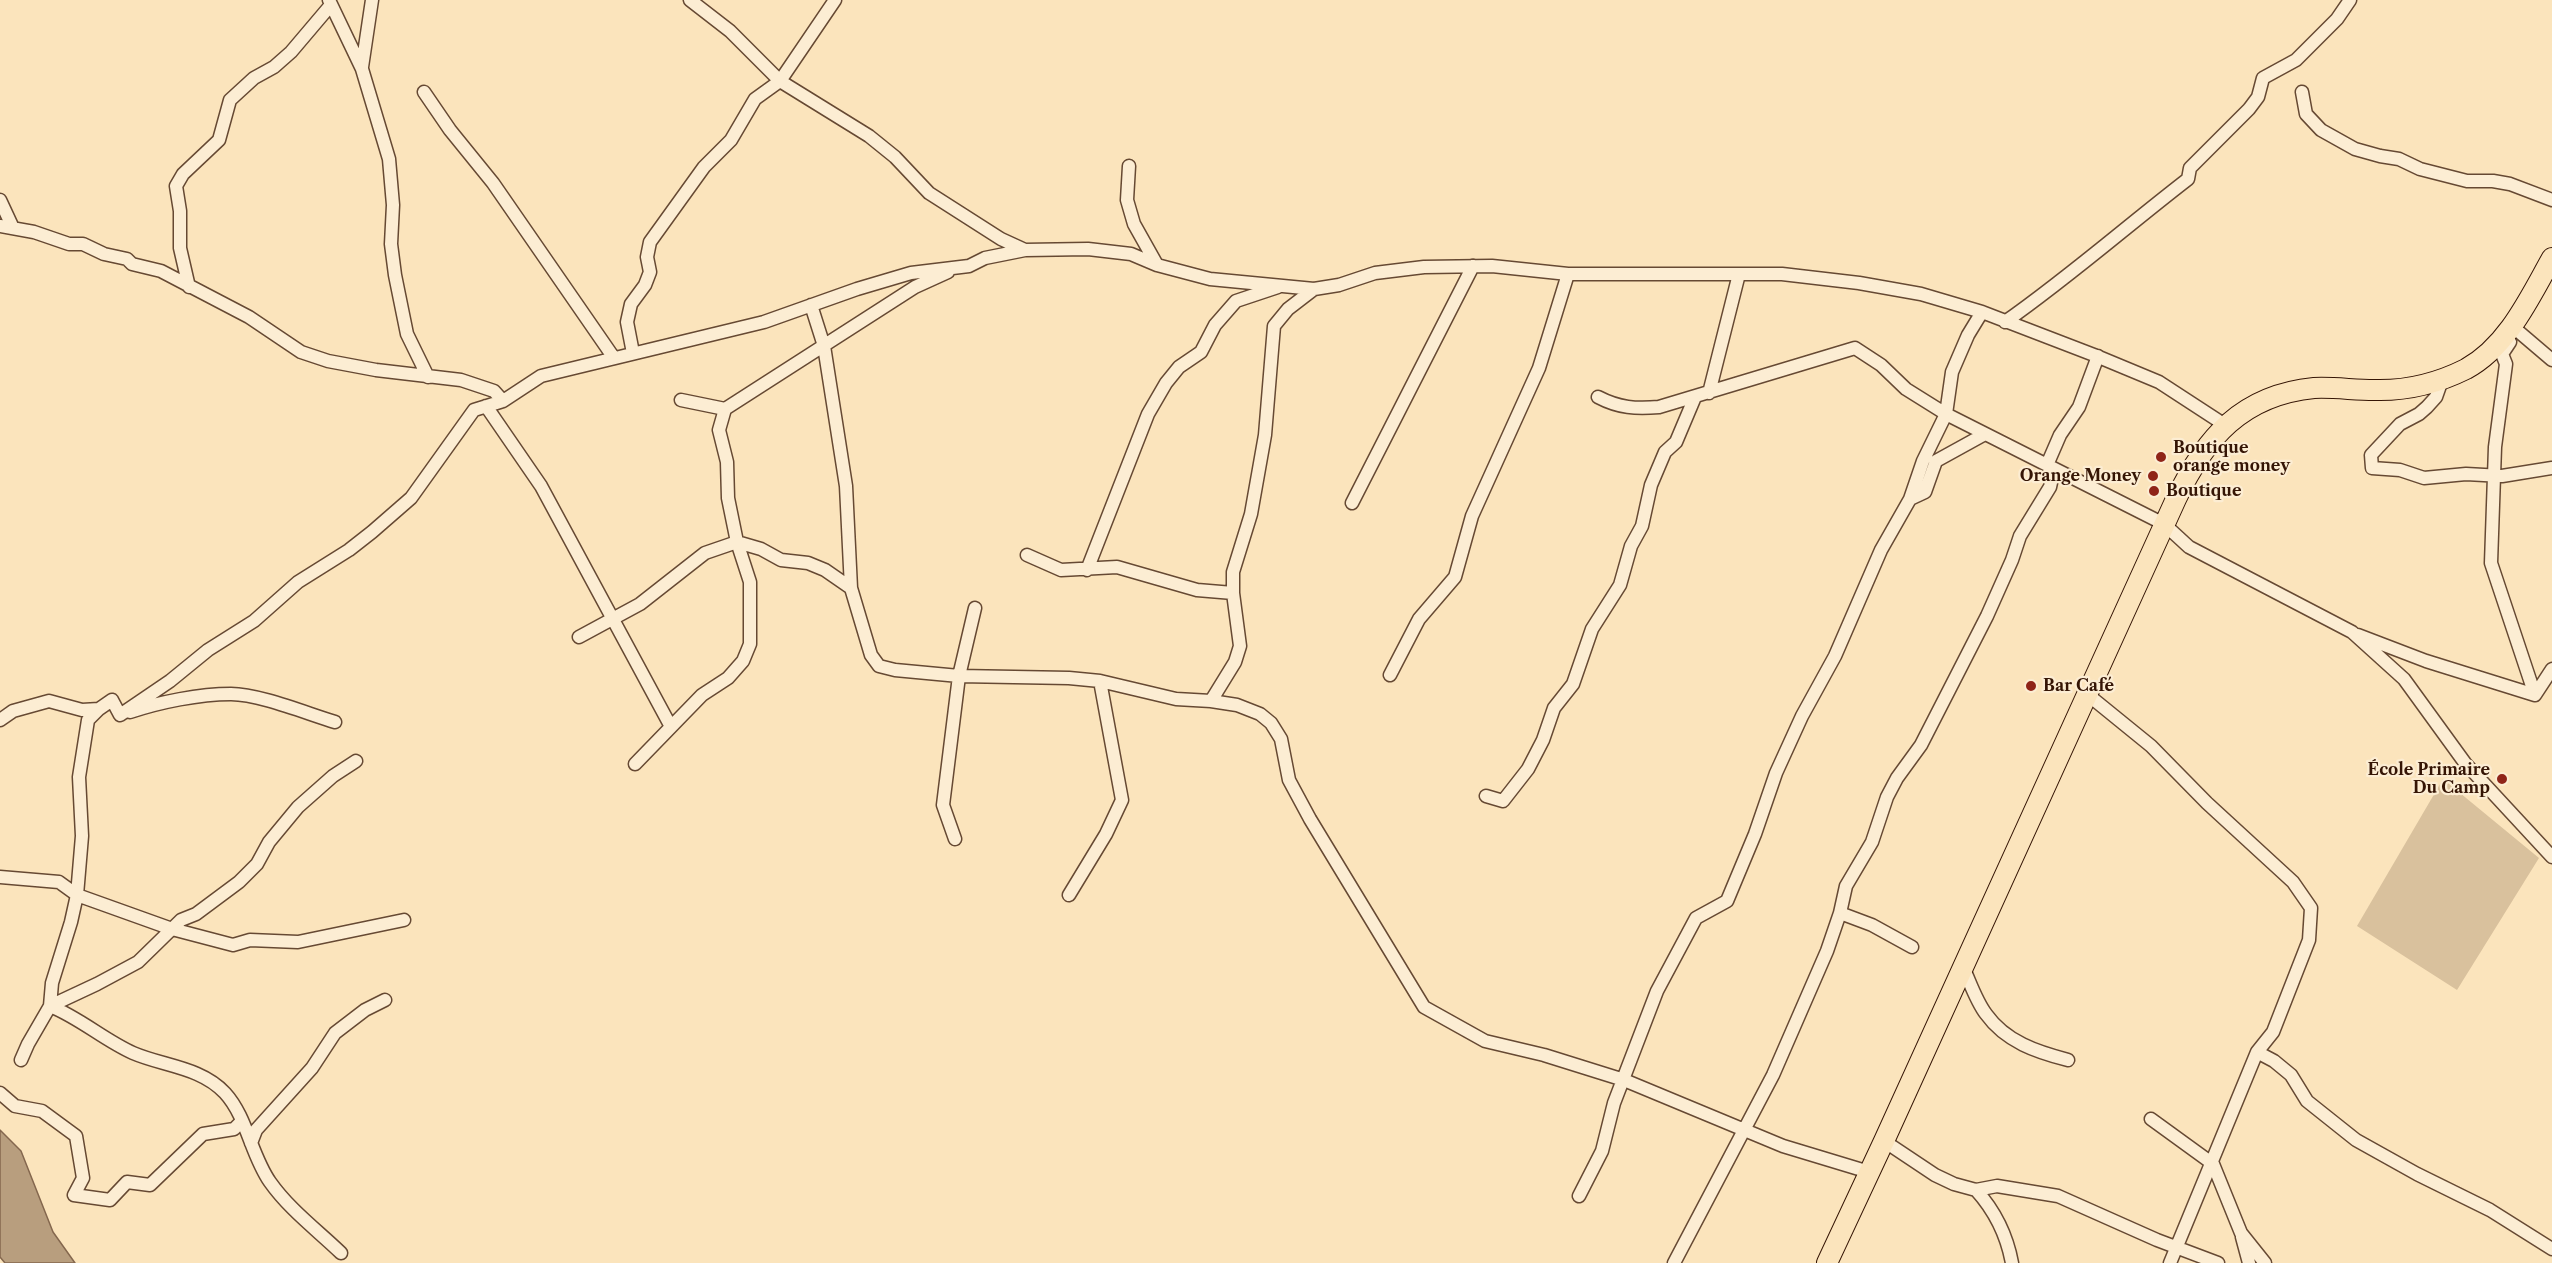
<!DOCTYPE html>
<meta charset="utf-8">
<style>
body{margin:0}
canvas{display:block;background:#fbe4bc}
</style>
<canvas width="2552" height="1263"></canvas>
<script>
const context = document.querySelector('canvas').getContext('2d');
context.lineJoin = 'round';
function fillPath(path, color) { context.fillStyle = color; context.fill(path, 'evenodd'); }
function stroke(path, color, width, dash) { context.strokeStyle = color; context.lineWidth = width; context.lineCap = dash ? 'butt' : 'round'; context.setLineDash(dash || []); context.stroke(path); }
function drawText(font, color, halo, rows, align = 'center') {
  context.font = font + ' "Libre Caslon Text",serif'; context.lineWidth = 4.5; context.setLineDash([]); context.textBaseline = 'middle'; context.strokeStyle = halo; context.fillStyle = color; for (const [text, x, y, turn = 0] of rows) {
    context.save(); context.translate(x, y); context.rotate((+turn || 0) * Math.PI / 180); context.textAlign = isNaN(turn) ? turn : align; if (halo) context.strokeText(text, 0, 0); context.fillText(text, 0, 0); context.restore();
  }
}
fillPath(new Path2D(`
 M2443,779L2539,858L2457,990L2357,926Z`), '#d9c19d');
const water = new Path2D(`
 M0,1130L21,1151L53,1232L75,1263H5L0,1257Z`);
fillPath(water, '#b89e7e');
stroke(water, '#84674e', 1.5);
const minor = new Path2D(`
 M329,0L362,69L389,159L393,205L391,244L395,275L407,334L428,377
 M690,0L730,31L780,81L869,136L895,157L929,193L1001,239L1025,250
 M362,67L372,0
 M424,92L450,130L493,183L614,358
 M2302,92L2306,114L2321,130L2355,149L2380,156L2399,159L2420,169L2467,181H2493L2510,184L2552,200
 M1129,166L1127,200L1134,224L1157,265
 M0,200L13,228
 M0,226L34,232L69,244H83L104,254L127,259L132,264L161,271L249,317L301,352L328,361L376,370L461,380L494,391L503,401
 M189,287L180,248V211L176,186L183,174L219,140L230,100L254,78L274,67L291,52L330,6
 M811,305L824,346L846,486L851,588
 M2005,322C2068,278 2127,226 2188,179L2190,168L2249,109L2258,97L2263,78L2296,60L2337,19L2350,0
 M2512,326L2552,360
 M2510,342L2502,354L2506,364L2495,447L2491,563L2535,695
 M633,353L627,322L631,304L645,285L650,272L647,257L650,242L704,167L731,140L755,99L780,81L835,0
 M2442,380L2436,397L2427,407L2419,414L2400,424L2371,455L2372,468L2400,470L2424,478L2466,474L2502,476L2552,468
 M1709,393L1739,274
 M1598,397C1619,408 1636,409 1659,407L1855,348L1881,365L1906,389L1946,414L2164,524L2189,547L2352,632L2404,679L2465,763L2552,857
 M681,400L725,409L915,287L948,272
 M486,406L541,486L670,725
 M2047,465L2060,435L2079,407L2098,356
 M1910,499L1925,492L1936,461L1985,434
 M1352,503L1473,266
 M1027,555L1061,570L1117,567L1197,590L1233,593
 M1087,570L1148,414L1166,383L1179,367L1201,352L1215,325L1236,301L1278,287
 M2358,635L2426,661L2535,695L2552,669
 M579,637L640,604L705,553L737,542L761,549L781,560L808,563L825,570L851,588L871,655L879,666L895,670L959,676L1069,678L1100,681L1176,699L1211,701L1237,705L1260,714L1271,723L1281,739L1289,780L1310,819L1424,1007L1485,1041L1544,1055L1624,1080L1783,1146L1869,1172
 M1390,675L1419,619L1455,577L1472,516L1539,368L1568,274
 M2087,694L2151,746L2207,803L2293,882L2311,908L2309,940L2273,1032L2257,1052L2170,1263
 M1211,701L1235,662L1240,646L1233,593V572L1251,514L1265,435L1274,326L1288,309L1314,289
 M99,709L88,720L79,777L82,836L77,895L71,922L52,983L50,1006C80,1018 104,1040 133,1053C163,1066 201,1067 225,1093C247,1117 251,1155 270,1182C289,1209 317,1230 341,1253
 M130,712C160,702 199,694 231,694C259,694 308,714 335,722
 M0,720L13,711L49,701L82,710L99,709L112,700L120,715L170,681L208,650L254,621L298,582L349,550L372,532L411,498L474,410L503,401L541,376L764,322L857,289L911,273L969,266L985,258L1025,250L1088,249L1131,254L1157,265L1210,279L1314,289L1339,285L1375,273L1424,267L1492,266L1568,274H1782L1859,283L1921,294L1982,312L2094,355L2159,382L2225,425
 M635,764L702,695L728,678L743,661L750,644V582L737,542L728,498L727,462L719,430L725,409
 M1486,796L1503,801L1528,769L1543,740L1554,708L1573,684L1592,629L1620,585L1631,546L1642,526L1651,485L1665,452L1676,442L1695,397
 M955,839L943,805L959,676L975,608
 M0,877L59,882L77,895L172,929L233,945L250,940L298,942L404,920
 M1069,895L1106,834L1122,800L1100,681
 M1840,913L1872,925L1912,947
 M1963,967C1970,982 1976,1001 1986,1014C2006,1042 2037,1052 2068,1060
 M2257,1052L2274,1061L2291,1075L2307,1101L2356,1140L2417,1174L2490,1210L2552,1249
 M21,1060L28,1044L50,1006L97,984L138,962L181,920L196,914L239,882L257,864L269,842L298,807L333,776L356,761
 M0,1093L15,1106L42,1111L76,1136L83,1178L74,1195L110,1200L127,1182L150,1185L203,1134L234,1129L242,1121
 M2151,1119L2213,1164L2241,1233L2265,1263
 M1884,1141L1935,1175L1954,1184L1976,1190L1997,1186L2058,1196L2157,1240L2218,1263
 M251,1143L256,1130L312,1068L335,1033L365,1010L385,1000
 M1976,1190C1995,1211 2007,1236 2012,1263
 M1579,1196L1602,1151L1614,1103L1657,991L1696,918L1727,901L1755,834L1776,773L1802,716L1835,656L1881,550L1910,499L1923,461L1946,414L1952,372L1968,335L1982,312
 M2242,1237L2249,1263
 M1674,1263L1773,1075L1827,951L1840,913L1846,886L1872,842L1887,797L1897,778L1921,745L1987,616L2012,560L2020,536L2050,487L2054,469`);
const trunk = new Path2D(`
 M1827,1263L1884,1141L2176,499C2205,438 2242,395 2314,388C2334,387 2354,390 2374,390C2405,391 2438,383 2466,369C2508,346 2530,297 2552,258`);
stroke(minor, '#664933', 15);
stroke(trunk, '#351505', 22);
stroke(minor, '#fcedd3', 12);
stroke(trunk, '#fbe4bc', 20);
for (const [x, y, r, color] of [
 [2161,457,6,"#8f2418"],
 [2153,476,6,"#8f2418"],
 [2154,491,6,"#8f2418"],
 [2031,686,6,"#8f2418"],
 [2502,779,6,"#8f2418"]
]) { const dot = new Path2D(); dot.arc(x, y, r, 0, 2 * Math.PI); context.fillStyle = color; context.fill(dot); stroke(dot, '#fcedd3', 2); }
drawText('bold 16px', '#351505', '#fcedd3', [
 ["Boutique",2173,448],
 ["orange money",2173,466],
 ["Orange Money",2141,476,"right"],
 ["Boutique",2166,491],
 ["Bar Café",2043,686],
 ["École Primaire",2490,770,"right"],
 ["Du Camp",2490,788,"right"]
], 'left');
</script>
